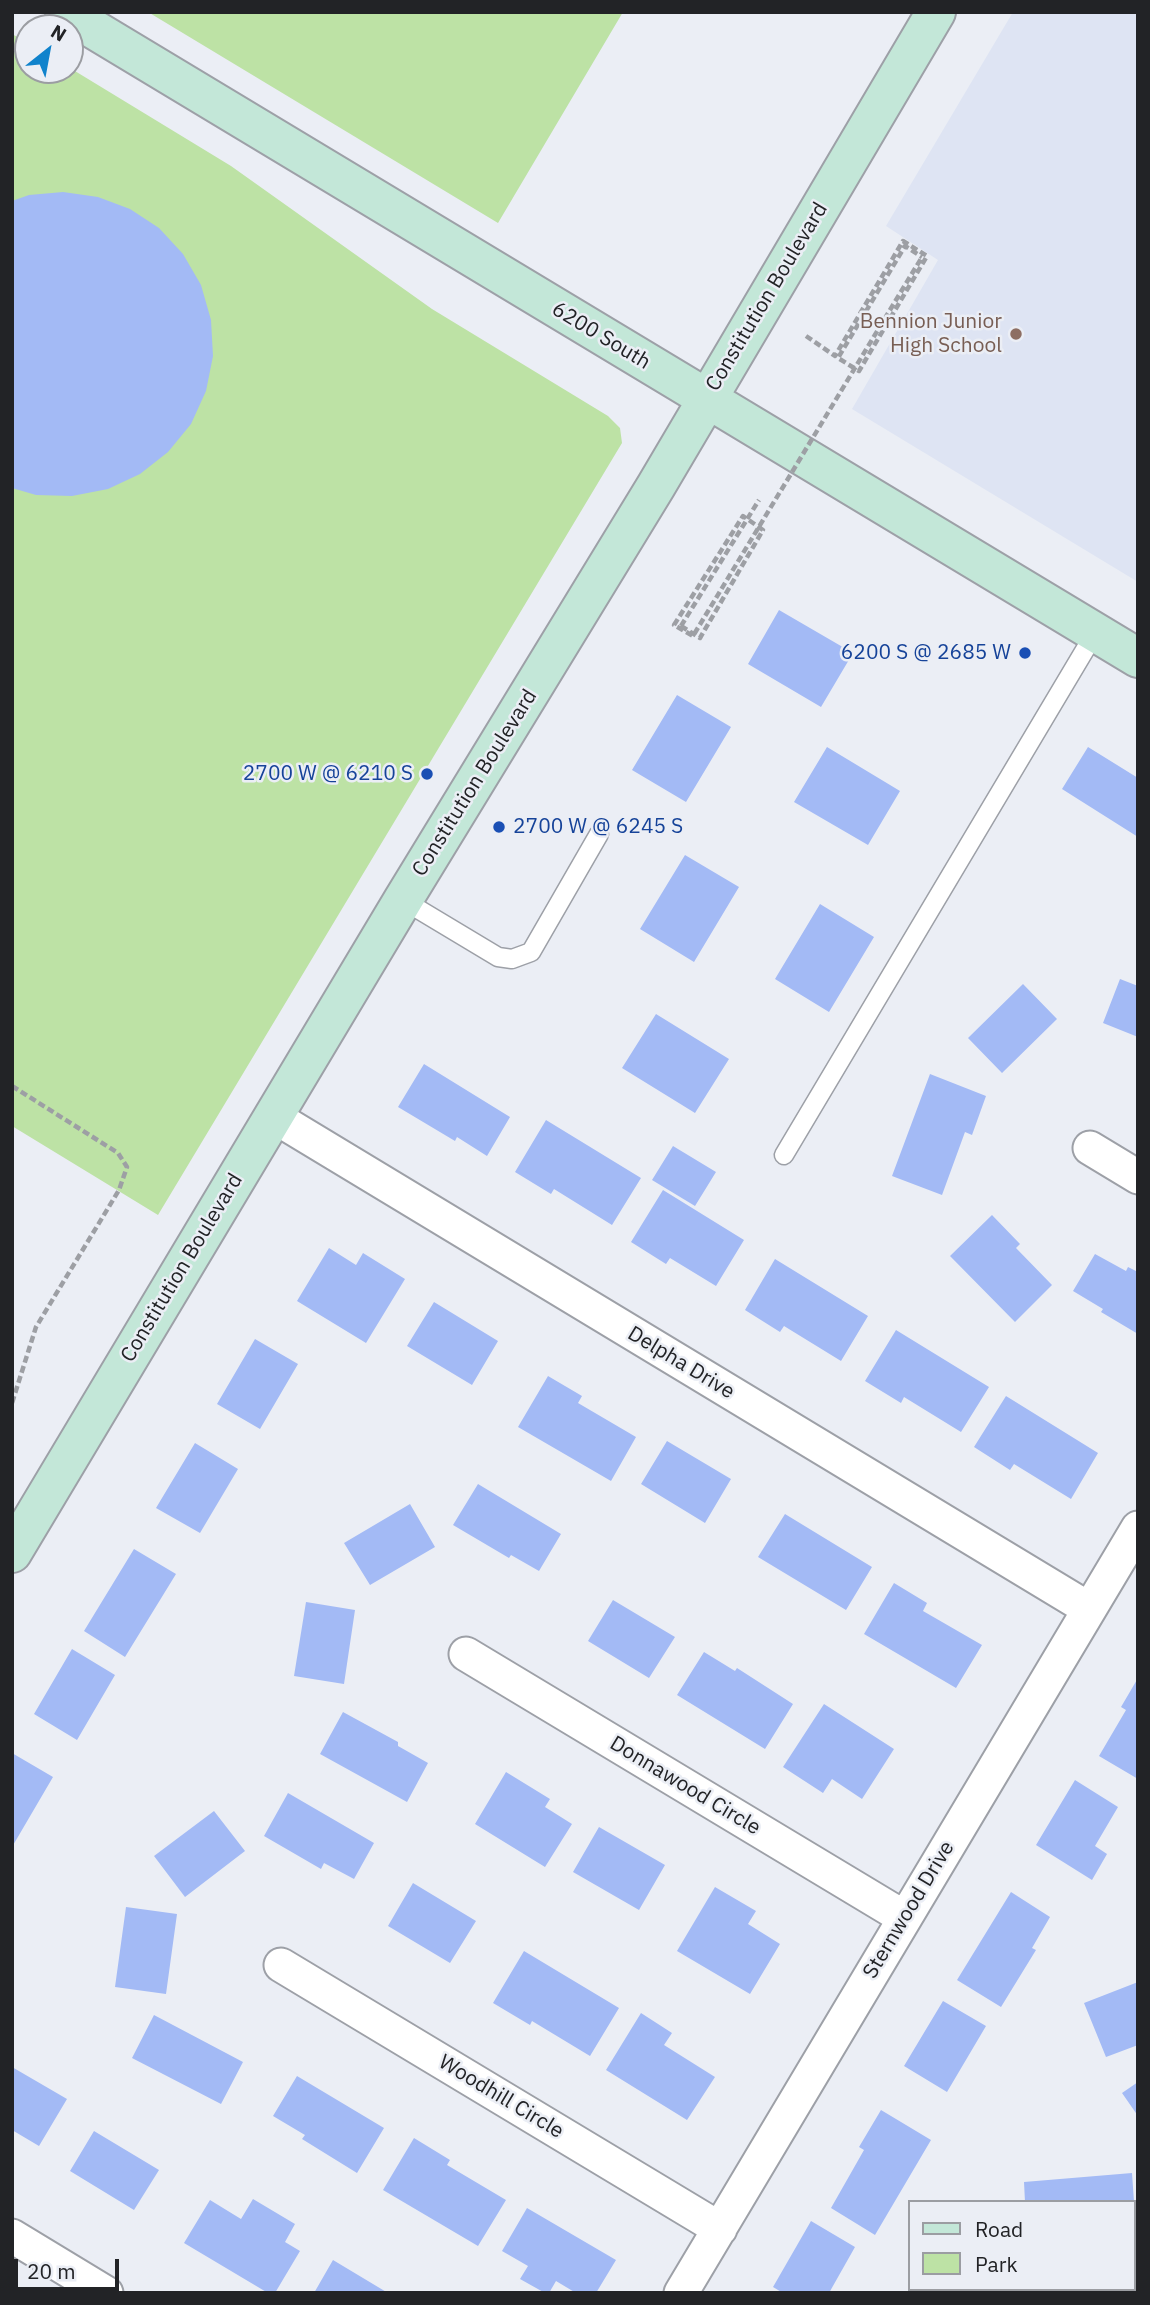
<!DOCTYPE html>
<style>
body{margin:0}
#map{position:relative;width:1150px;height:2305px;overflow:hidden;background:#ebeef5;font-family:"IBM Plex Sans",sans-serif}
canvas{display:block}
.frame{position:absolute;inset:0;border:14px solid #222326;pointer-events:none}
.legend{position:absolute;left:908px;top:2200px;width:228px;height:91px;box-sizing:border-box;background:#ebeef5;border:2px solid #9b9da2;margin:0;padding:9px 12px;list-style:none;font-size:21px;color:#222326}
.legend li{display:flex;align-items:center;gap:14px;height:35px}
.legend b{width:35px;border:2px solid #9b9da2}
.north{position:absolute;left:14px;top:14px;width:70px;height:70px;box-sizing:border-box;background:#ebeef5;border:2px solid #9b9da2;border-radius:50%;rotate:31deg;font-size:19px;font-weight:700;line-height:28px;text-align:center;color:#222326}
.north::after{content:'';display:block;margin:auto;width:24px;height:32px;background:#1083cc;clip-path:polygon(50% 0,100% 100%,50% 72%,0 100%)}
.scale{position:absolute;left:14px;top:2259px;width:105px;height:32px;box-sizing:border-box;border:4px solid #222326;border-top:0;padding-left:9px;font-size:21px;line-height:24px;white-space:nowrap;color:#222326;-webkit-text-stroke:5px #ebeef5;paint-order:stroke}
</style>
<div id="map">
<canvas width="1150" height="2305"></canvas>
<div class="frame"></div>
<ul class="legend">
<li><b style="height:9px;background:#c3e7d8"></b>Road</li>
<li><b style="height:19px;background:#bde2a5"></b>Park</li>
</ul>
<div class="north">N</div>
<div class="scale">20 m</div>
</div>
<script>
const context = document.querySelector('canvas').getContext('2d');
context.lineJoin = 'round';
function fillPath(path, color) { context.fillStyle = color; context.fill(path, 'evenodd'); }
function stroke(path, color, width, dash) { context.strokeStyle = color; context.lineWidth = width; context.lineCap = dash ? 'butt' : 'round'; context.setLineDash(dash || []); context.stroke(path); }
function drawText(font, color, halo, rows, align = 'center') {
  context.font = font + ' "IBM Plex Sans",sans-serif'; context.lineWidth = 5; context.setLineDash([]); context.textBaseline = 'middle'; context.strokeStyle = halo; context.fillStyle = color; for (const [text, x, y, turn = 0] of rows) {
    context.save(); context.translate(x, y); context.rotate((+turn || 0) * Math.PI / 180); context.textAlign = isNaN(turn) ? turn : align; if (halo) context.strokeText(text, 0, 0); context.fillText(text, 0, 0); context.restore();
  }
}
fillPath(new Path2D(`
 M1013,12H1138V582L852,409L938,260L886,226Z`), '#dee4f3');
fillPath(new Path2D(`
 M148,12H623L498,223Z
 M12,34L28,43V70L70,68L231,166L432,309L608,416L620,428L622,443L158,1215L12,1126Z`), '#bde2a5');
fillPath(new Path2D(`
 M63,192L98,197L130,209L159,228L183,254L201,285L211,320L213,356L206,391L191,424L168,452L140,474L108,489L72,496L36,495L12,488V201L29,195Z
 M779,610L853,653L821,707L748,664Z
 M677,695L731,727L686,802L632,770Z
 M827,747L900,791L868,845L794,802Z
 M1088,747L1138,778V837L1062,789Z
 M685,855L739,887L694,962L640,929Z
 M820,904L874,937L829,1012L775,979Z
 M1120,979L1138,986V1037L1103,1023Z
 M1023,984L1057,1019L1002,1073L968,1038Z
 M656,1014L729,1059L695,1113L622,1068Z
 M424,1064L510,1117L487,1156L457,1137L455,1141L398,1107Z
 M930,1074L986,1096L972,1135L965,1132L942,1195L892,1176Z
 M546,1120L641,1178L612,1225L554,1189L551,1194L515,1172Z
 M673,1146L716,1172L695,1206L652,1180Z
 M663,1190L744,1240L716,1286L670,1258L666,1264L631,1242Z
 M992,1215L1020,1244L1016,1248L1052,1285L1015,1322L950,1256Z
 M329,1248L356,1265L363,1253L405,1279L366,1343L297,1301Z
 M1095,1254L1126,1271L1128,1267L1138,1272V1334L1101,1312L1103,1309L1073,1291Z
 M775,1259L868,1316L841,1361L784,1326L780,1332L745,1310Z
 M434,1302L498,1341L472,1385L407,1346Z
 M896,1330L989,1387L961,1432L904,1397L901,1403L865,1381Z
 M255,1339L298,1364L260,1429L217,1404Z
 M548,1376L582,1396L578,1403L636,1437L611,1481L518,1427Z
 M1006,1396L1098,1453L1071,1499L1014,1464L1010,1470L974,1447Z
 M667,1441L731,1479L705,1523L641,1484Z
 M195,1443L238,1469L200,1533L156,1508Z
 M478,1484L561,1534L539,1571L511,1555L509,1558L453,1525Z
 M410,1504L435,1547L370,1585L344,1543Z
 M785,1514L872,1567L846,1610L758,1557Z
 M134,1549L176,1574L125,1657L84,1631Z
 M894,1583L927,1603L923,1611L982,1645L956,1688L864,1634Z
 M613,1600L675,1637L649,1678L588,1641Z
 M306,1602L355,1610L344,1684L294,1676Z
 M72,1649L115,1675L77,1740L34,1714Z
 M704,1652L735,1671L737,1668L793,1704L765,1749L677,1695Z
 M1138,1678V1779L1099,1756L1126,1710L1121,1707Z
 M824,1704L894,1749L862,1799L832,1779L823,1793L783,1767Z
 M343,1712L398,1742V1746L428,1763L407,1802L320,1754Z
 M12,1753L53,1777L12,1847Z
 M506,1772L550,1799L545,1807L572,1824L545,1867L475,1824Z
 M1075,1780L1118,1807L1095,1846L1107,1854L1092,1880L1036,1845Z
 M288,1793L374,1843L354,1879L324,1863L321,1869L264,1836Z
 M214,1811L245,1851L185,1897L154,1856Z
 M599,1827L665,1865L639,1910L573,1872Z
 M413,1883L476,1921L450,1963L388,1926Z
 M715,1887L756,1911L748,1924L780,1944L750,1994L677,1951Z
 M1011,1892L1050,1917L1032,1948L1036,1950L1001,2007L957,1980Z
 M126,1907L177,1914L166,1994L115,1987Z
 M524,1951L619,2008L590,2056L532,2021L530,2025L493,2003Z
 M1138,1982V2045L1106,2057L1084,2003Z
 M943,2001L986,2026L947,2092L904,2066Z
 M641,2013L672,2033L664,2045L715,2077L687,2120L606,2070Z
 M154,2015L243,2062L221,2104L132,2058Z
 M12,2067L67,2099L39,2146L12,2130Z
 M297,2076L384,2128L357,2173L302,2139L305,2135L273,2116Z
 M1138,2082V2116L1122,2093Z
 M881,2110L931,2140L875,2235L831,2208L864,2150L859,2147Z
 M94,2131L159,2170L134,2210L70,2171Z
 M414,2138L450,2160L447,2165L506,2200L478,2246L383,2190Z
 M1132,2173L1134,2202H1025L1024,2182Z
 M253,2199L295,2224L285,2242L300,2251L275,2293H268L184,2243L210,2200L241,2219Z
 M527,2208L616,2260L596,2293H576L556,2281L549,2293H545L520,2279L528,2266L502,2251Z
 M811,2221L855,2247L829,2293H783L773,2287Z
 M333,2260L388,2293H314Z
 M932,2289H1001L999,2293H930Z`), '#a3baf5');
const service = new Path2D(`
 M403,900L498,957L512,959L531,952L599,834
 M784,1155L1095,633`);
const minor = new Path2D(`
 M273,1116L1089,1609
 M1090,1148L1138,1177
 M466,1654L905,1918
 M281,1965L720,2229
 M12,2236L106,2293
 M681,2293L1138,1528`);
const secondary = new Path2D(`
 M65,12L1138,658
 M12,1553L403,900L656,486L936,12`);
stroke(service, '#9da0a7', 21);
stroke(minor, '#9da0a7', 37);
stroke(secondary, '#9da0a7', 42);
stroke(new Path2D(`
 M806,336L835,356L903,241L927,256L859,371L838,358L905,246L922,257
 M681,626L759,500
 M12,1086L118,1153L127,1167L119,1190L36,1327L12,1403`), '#9d9fa4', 4.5, [7, 3.5]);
stroke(service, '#fff', 18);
stroke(minor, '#fff', 33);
stroke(secondary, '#c3e7d8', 38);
stroke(new Path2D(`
 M681,626L700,638L763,530L743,516L674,625L693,636L922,257`), '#9d9fa4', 4.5, [7, 3.5]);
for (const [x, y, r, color] of [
 [1016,334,7,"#8d6e63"],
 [1025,653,7,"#1a4fb4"],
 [427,774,7,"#1a4fb4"],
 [499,827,7,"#1a4fb4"]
]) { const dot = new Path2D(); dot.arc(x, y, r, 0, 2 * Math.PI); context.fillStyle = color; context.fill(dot); stroke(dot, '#ebeef5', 2.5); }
drawText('21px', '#222326', '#ebeef5', [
 ["Constitution Boulevard",767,297,-59],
 ["6200 South",601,336,31],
 ["Constitution Boulevard",475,783,-58],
 ["Constitution Boulevard",182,1268,-59],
 ["Delpha Drive",681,1363,31],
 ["Donnawood Circle",685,1786,31],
 ["Sternwood Drive",909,1910,-59],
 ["Woodhill Circle",501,2097,31]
]);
drawText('21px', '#785e54', '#ebeef5', [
 ["Bennion Junior",1002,322],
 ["High School",1002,346]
], 'right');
drawText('21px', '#164399', '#ebeef5', [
 ["6200 S @ 2685 W",1011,653],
 ["2700 W @ 6210 S",413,774],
 ["2700 W @ 6245 S",513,827,"left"]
], 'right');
</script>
